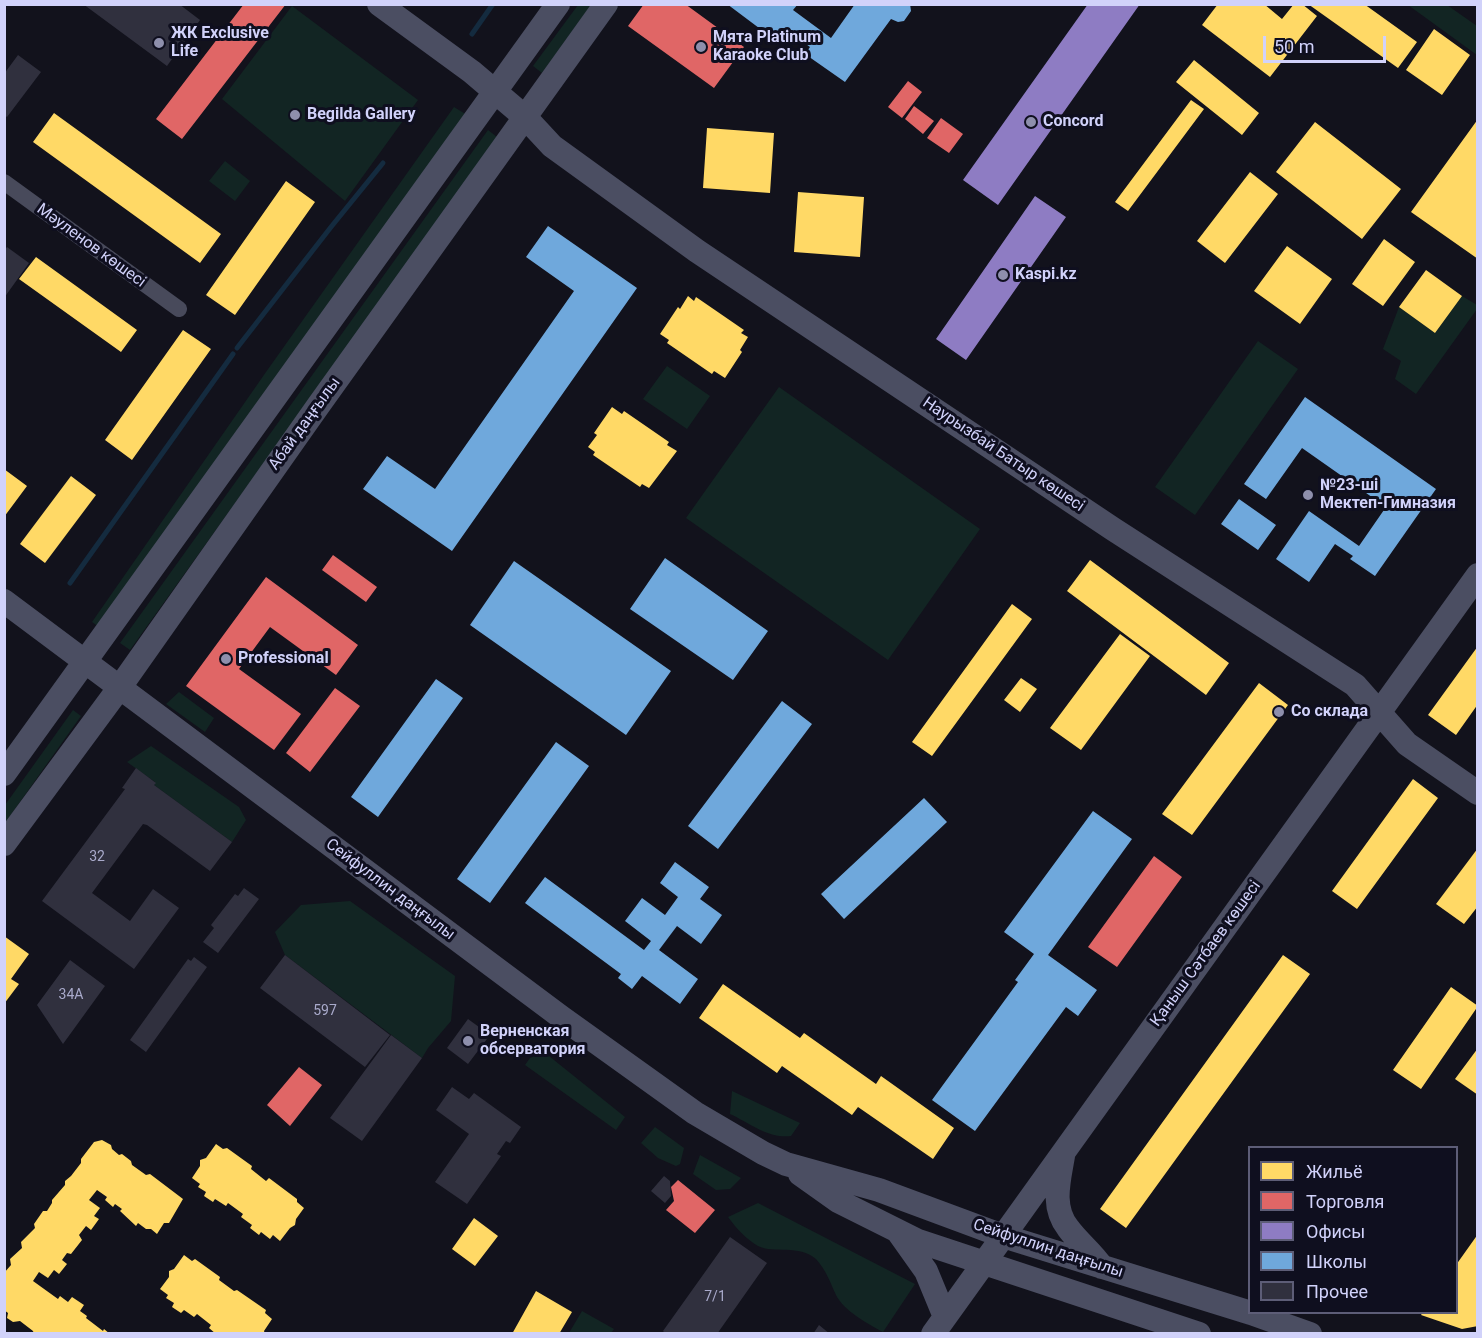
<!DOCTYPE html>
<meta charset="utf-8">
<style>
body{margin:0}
#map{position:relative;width:1482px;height:1338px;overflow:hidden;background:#12121c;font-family:Roboto,sans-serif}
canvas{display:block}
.frame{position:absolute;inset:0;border:6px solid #d1d2fa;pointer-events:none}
.legend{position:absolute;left:1248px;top:1146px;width:210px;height:168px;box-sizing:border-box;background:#0f0f1f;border:2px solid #5d5d77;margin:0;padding:8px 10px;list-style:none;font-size:18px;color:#d1d2fa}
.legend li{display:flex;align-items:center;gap:12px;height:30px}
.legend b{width:30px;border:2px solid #5d5d77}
.scale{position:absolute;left:1263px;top:36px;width:123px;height:27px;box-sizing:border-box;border:3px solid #d1d2fa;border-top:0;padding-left:8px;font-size:18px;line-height:21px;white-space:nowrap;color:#d1d2fa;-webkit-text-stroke:4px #0f0f1f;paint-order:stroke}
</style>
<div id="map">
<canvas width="1482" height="1338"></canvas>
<div class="frame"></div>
<ul class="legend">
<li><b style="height:16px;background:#ffd966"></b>Жильё</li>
<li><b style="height:16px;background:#e06666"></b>Торговля</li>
<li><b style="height:16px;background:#8e7cc3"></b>Офисы</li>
<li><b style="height:16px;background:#6fa8dc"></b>Школы</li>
<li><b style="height:16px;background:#30303e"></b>Прочее</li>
</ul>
<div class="scale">50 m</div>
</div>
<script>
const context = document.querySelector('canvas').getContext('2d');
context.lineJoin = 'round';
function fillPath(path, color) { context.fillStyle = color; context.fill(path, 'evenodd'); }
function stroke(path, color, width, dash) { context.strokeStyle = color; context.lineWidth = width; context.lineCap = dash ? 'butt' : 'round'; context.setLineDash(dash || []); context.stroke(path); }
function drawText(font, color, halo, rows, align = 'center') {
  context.font = font + ' Roboto,sans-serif'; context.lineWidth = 6; context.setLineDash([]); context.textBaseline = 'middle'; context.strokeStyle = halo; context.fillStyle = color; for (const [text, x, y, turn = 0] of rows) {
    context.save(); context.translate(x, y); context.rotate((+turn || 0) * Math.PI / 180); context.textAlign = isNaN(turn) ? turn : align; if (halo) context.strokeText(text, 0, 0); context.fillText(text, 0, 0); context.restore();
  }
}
fillPath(new Path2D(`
 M578,5H591L542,73L533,66Z
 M1408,5H1447L1477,26V55Z
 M292,6L418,100L345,201L222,99Z
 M454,107L475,120L106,632L92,622L266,372Z
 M488,130L497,137L130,650L120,643Z
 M225,161L250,181L235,201L209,181Z
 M1462,296L1477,305V309L1416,394L1395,379L1401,361L1383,349L1399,307L1435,333Z
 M1258,341L1298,369L1195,515L1155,487Z
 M667,366L710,396L687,429L643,399Z
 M779,387L980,529L888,660L686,518Z
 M179,692L214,718L205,732L166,704Z
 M73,710L81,716L5,823V805Z
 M151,746L239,807L246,820L232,842L154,785L155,782L127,762Z
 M350,901L455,976L451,1021L428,1048L422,1058L285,955L275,932L301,905Z
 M544,1052L625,1117L616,1130L525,1065L530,1058Z
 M732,1091L800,1123L791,1136C768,1139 750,1123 730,1114Z
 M655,1127L684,1148L680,1164L676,1166L658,1158L641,1143Z
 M700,1155L741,1178L730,1189L716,1190L693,1174Z
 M758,1203L915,1284L883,1332C868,1324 844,1311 836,1295C830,1282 826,1270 816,1259C799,1244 774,1254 758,1246C746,1239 736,1228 728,1217Z
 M582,1311L614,1329L611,1333H569Z`), '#122523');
fillPath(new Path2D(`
 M1218,4H1264L1282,19L1294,4H1302L1317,16L1270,77L1202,25Z
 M1308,4H1364L1417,42L1398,68Z
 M1434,29L1470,55L1442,95L1406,70Z
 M1194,60L1259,113L1242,135L1176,82Z
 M1191,100L1204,109L1128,211L1115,202Z
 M54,113L221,234L200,263L33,142Z
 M1478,119V259L1411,212Z
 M1315,122L1401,189L1362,239L1276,172Z
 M707,128L774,133L770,193L703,188Z
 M1250,172L1278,194L1225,263L1197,241Z
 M286,181L315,202L235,315L206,295Z
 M798,192L864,197L860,257L794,252Z
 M1384,239L1415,262L1383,306L1352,284Z
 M1287,246L1332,279L1300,324L1254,291Z
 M36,257L137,330L121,352L19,279Z
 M1426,270L1462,296L1435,333L1399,307Z
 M688,296L694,301L696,297L744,330L741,333L748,337L740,350L742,352L725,378L714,371L712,374L667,343L669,340L660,334L678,307L680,309Z
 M183,330L211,349L132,460L105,440Z
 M612,407L622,414L624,411L669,442L667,445L677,451L649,488L642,484L640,487L593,455L595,452L588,447L597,435L594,433Z
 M4,469L27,486L4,517Z
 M71,476L96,495L45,563L20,544Z
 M1090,560L1229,663L1206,695L1067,591Z
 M1012,604L1032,619L932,756L912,742Z
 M1120,634L1150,656L1081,750L1050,728Z
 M1478,646V704L1456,735L1428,715Z
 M1021,678L1037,689L1020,712L1004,700Z
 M1259,683L1288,705L1192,835L1162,814Z
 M1413,779L1438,798L1357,909L1332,891Z
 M1478,848V906L1464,924L1436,904Z
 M4,936L29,954L11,979L19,984L4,1004Z
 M1283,955L1310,974L1126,1228L1100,1209Z
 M723,984L800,1038L804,1033L876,1084L881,1076L954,1128L933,1159L858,1107L852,1115L782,1066L777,1073L699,1018Z
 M1451,987L1478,1006L1421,1089L1393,1070Z
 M1478,1048V1095L1455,1079Z
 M102,1140L111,1145L112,1149L119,1155L122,1154L131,1161L132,1165L146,1175L150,1174L183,1199L169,1223H164L157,1234L151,1229H146L138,1223L136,1226L120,1211L122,1209L115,1204L113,1207L105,1200L107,1197L97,1190L89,1200L100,1208L94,1216L99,1219L91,1230L86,1226L79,1235L82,1240L71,1254L67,1253L62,1260L67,1264L59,1274L54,1270L48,1278L39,1272L33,1281L58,1299L60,1296L68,1302L72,1297L84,1305L80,1311L87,1316L86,1318L103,1331L104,1329L110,1334H34L33,1331L20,1321L13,1322L7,1318L8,1313L4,1310V1273L11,1265L10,1259L22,1248L21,1242L35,1228L34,1224L43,1211H47L52,1203V1200L65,1185V1181L71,1176L81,1163V1159L94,1142Z
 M216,1144L223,1149L227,1148L252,1166L251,1169L266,1181L269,1178L297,1199V1202L304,1208L296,1219L295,1225L290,1228L280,1241L273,1235L270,1239L261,1232L259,1235L250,1228L252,1225L241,1217L243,1214L228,1203L226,1206L215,1199L213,1202L204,1196L206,1192L198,1187L200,1184L192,1178L200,1166V1160L206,1158Z
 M474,1218L498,1236L475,1266L452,1249Z
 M1478,1234V1326L1462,1329L1421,1315L1423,1312H1456V1265Z
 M184,1255L192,1261L195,1259L220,1277L219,1280L234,1291L237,1290L266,1310L265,1313L272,1319L264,1331L265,1334H216L209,1328L211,1325L197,1314L194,1317L184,1310L181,1313L172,1307L174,1303L166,1298L168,1295L160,1289L169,1277V1271L174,1269Z
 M536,1291L572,1312L559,1334H512Z`), '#ffd966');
fillPath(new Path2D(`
 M244,4H286L182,139L156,119Z
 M644,4H685L744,47L714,88L628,26Z
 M908,81L922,92L902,118L888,107Z
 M914,106L934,121L923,134L905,119Z
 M941,118L963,134L949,153L927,138Z
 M333,555L377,587L366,602L322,570Z
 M266,577L358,645L336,675L270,627L239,669L301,714L274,750L186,686Z
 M335,688L360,706L310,772L286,753Z
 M1154,856L1182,877L1117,967L1088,947Z
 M299,1067L322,1085L290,1126L267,1105Z
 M678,1180L715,1210L695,1233L666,1210L674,1201L671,1187Z`), '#e06666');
fillPath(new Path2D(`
 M1088,4H1140L998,205L963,180Z
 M1035,196L1066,217L966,360L936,339Z`), '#8e7cc3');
fillPath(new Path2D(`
 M727,4H798L793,10L831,38L855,4H910L911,11L904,21L898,22L891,19L845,82L805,54L810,47L784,28L775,40Z
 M548,226L637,288L452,551L363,489L387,456L435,489L574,291L526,257Z
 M1305,397L1436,489L1375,576L1350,559L1353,556L1335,544L1309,582L1276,559L1309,511L1359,546L1386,507L1302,448L1266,499L1244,484Z
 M1239,499L1276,525L1258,550L1221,524Z
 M665,558L768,631L733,680L630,609Z
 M514,561L671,671L626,735L470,625Z
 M436,679L463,698L378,817L351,797Z
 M782,701L812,724L718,849L688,826Z
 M556,742L589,766L490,903L457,879Z
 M924,798L947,822L844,919L821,894Z
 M1093,811L1132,839L1048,955L1097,990L1078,1016L1066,1007L975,1131L932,1100L1018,982L1015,980L1034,954L1004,932Z
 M675,862L709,887L700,899L722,915L701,944L677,926L659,950L698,979L680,1004L642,976L632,989L618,978L621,974L525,903L545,877L644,950L651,941L625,921L642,898L665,915L678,897L660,883Z`), '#6fa8dc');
stroke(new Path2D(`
 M472,34L493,4
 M237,348L331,227L383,163
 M70,583L233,354`), '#142b3f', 5);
fillPath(new Path2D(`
 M83,4H179L200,20L167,66Z
 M18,55L41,72L7,117L4,115V74Z
 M7,247L29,263L4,298V251Z
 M136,768L156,783L154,785L232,842L210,871L147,825L143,824L92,893L130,921L153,889L179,908L134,969L42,901L125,789L122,788Z
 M244,888L259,899L218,953L203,942L214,928L211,925L235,894L238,896Z
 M285,955L390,1035L365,1067L260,988Z
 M194,957L207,967L146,1052L130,1040L188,959L191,961Z
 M70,960L105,986L63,1044L37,1005Z
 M468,1019L490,1035L468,1064L447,1048Z
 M391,1035L422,1058L362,1141L330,1118Z
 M452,1087L469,1099L474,1093L521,1127L510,1143L506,1141L497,1154L501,1156L467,1204L435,1182L469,1134L436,1110Z
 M664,1176L670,1181L671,1196L665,1203L651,1191Z
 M730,1237L767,1263L717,1334H666L663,1331Z
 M819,1325L830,1334H813Z`), '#30303e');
stroke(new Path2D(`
 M4,182L179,309`), '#484a5b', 16);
stroke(new Path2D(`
 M379,4L472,72L526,118L552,146L697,251L1113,529L1355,685L1407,744L1478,793
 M4,601L561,1017L695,1113L763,1153L786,1164L879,1190L1003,1236L1251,1313L1310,1334
 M4,774L558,4
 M4,844L120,687L318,406L606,4
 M1063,1156C1059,1180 1051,1207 1068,1228C1078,1242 1092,1252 1102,1267
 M800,1174L838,1201L918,1241L1199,1334
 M899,1233L926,1271L945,1317
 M933,1334L1478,575`), '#4b4e62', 24);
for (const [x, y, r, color] of [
 [159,43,6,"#8e8fac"],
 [701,47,6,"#8e8fac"],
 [295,115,6,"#8e8fac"],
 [1031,122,6,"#8e8fac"],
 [1003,275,6,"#8e8fac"],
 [1308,495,6,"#8e8fac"],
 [226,659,6,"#8e8fac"],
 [1279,712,6,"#8e8fac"],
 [468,1041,6,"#8e8fac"]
]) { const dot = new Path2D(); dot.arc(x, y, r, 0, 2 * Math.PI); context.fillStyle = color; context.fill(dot); stroke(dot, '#0f0f1f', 2); }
drawText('14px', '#a9aacb', null, [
 ["32",97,857],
 ["34А",71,995],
 ["597",325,1011],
 ["7/1",715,1297]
]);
drawText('bold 16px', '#d1d2fa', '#0f0f1f', [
 ["ЖК Exclusive",171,34],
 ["Life",171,52],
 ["Мята Platinum",713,38],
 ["Karaoke Club",713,56],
 ["Begilda Gallery",307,115],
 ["Concord",1043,122],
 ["Kaspi.kz",1015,275],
 ["№23-ші",1320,486],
 ["Мектеп-Гимназия",1320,504],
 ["Professional",238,659],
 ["Со склада",1291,712],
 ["Верненская",480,1032],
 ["обсерватория",480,1050]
], 'left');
drawText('16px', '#d1d2fa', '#0f0f1f', [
 ["Мәуленов көшесі",91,246,36],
 ["Абай даңғылы",305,424,-54],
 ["Наурызбай Батыр көшесі",1003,455,34],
 ["Сейфуллин даңғылы",390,890,37],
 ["Қаныш Сәтбаев көшесі",1206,954,-54],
 ["Сейфуллин даңғылы",1048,1249,18]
]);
</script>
